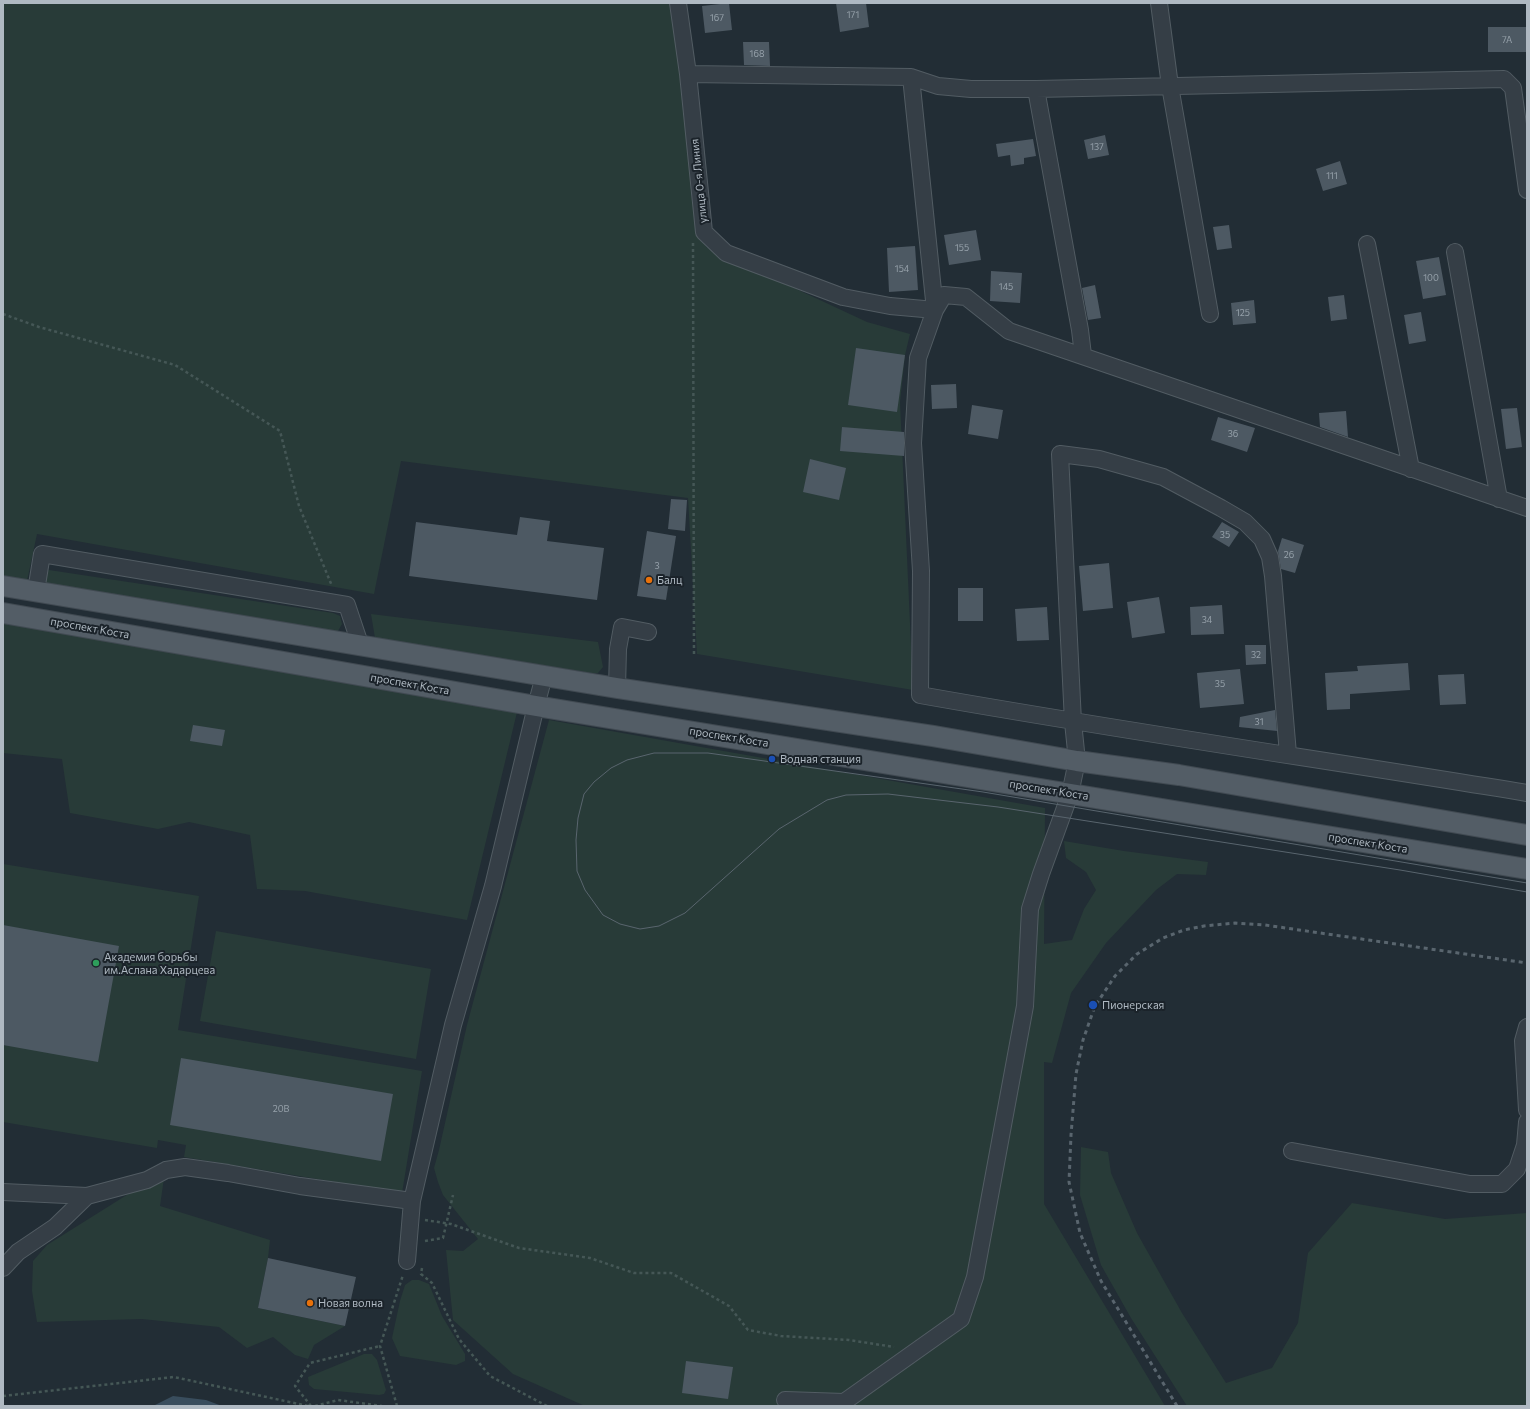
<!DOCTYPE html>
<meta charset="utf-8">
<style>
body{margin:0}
#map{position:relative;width:1530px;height:1409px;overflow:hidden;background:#222d35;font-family:Commissioner,sans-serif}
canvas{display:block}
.frame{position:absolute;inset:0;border:4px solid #afb9c2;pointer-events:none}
</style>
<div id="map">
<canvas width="1530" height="1409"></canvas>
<div class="frame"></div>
</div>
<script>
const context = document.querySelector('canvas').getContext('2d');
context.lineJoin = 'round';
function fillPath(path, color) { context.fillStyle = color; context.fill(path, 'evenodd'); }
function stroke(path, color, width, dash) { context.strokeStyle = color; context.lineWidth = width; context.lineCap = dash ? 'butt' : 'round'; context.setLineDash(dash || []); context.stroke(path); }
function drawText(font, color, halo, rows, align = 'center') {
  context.font = font + ' Commissioner,sans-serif'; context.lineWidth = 4; context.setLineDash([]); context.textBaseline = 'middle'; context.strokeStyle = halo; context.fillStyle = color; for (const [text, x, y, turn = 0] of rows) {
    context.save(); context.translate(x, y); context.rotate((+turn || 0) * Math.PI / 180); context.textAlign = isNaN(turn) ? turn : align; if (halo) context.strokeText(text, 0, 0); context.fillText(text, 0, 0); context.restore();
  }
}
fillPath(new Path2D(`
 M3,3H671L706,247L867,322L910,334L905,355L900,402L913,690L697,654L688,498L401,461L374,594L37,534L27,581L3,577Z
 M49,570L333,613L340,616L342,624L338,631H332L47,584L43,581L44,572Z
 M371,614L598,642L603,667L598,673H591L375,638Z
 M3,621L518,708L467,920L305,891L257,889L250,835L189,822L158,829L70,813L62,759L3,753Z
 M549,720L1045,808L1044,944L1072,940L1084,909L1096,890L1086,872L1066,858L1064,841L1124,851L1208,862L1206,875L1177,874L1156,890L1106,943L1071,993L1052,1063L1044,1062V1204L1165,1406H585L513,1374L453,1320L446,1250L463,1251L478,1239L443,1195L438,1182L434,1168L439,1150L467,1025Z
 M3,864L199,896L178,1030L422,1071L402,1193L184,1157L186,1145L158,1140L157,1148L3,1122Z
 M216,931L431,969L416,1059L200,1021Z
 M1081,1147L1108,1152L1111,1173L1137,1233L1182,1313L1226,1383L1272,1368L1298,1323L1308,1253L1352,1203L1445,1219L1527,1213V1406H1187L1131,1318L1101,1265L1080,1195Z
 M165,1171L160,1206L270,1240L268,1258L258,1308L345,1326L314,1345L308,1359L295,1355L273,1337L247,1348L219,1327L142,1319L37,1322L32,1291L33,1261L47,1245Z
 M412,1280H419L429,1284L442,1316L465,1354V1361L456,1365L400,1356L392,1338L400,1301L405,1285Z
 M364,1354H372L377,1360L386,1390L384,1394L379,1395L314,1389L309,1385L308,1377Z`), '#283b38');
fillPath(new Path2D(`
 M173,1396L206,1400L222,1406H153Z`), '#394d5d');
fillPath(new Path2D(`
 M729,3L732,30L705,33L702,6Z
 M836,3H866L869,27L840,32Z
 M1488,27H1527V52H1488Z
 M743,42H769L770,66L744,65Z
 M1105,135L1109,155L1088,159L1084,140Z
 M1033,139L1036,156L1024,158V164L1011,166L1010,155L998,157L996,144Z
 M1340,161L1347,184L1323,191L1316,169Z
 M1229,225L1232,248L1217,250L1213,227Z
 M976,230L981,260L949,265L944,235Z
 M915,246L918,290L889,292L887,248Z
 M1439,257L1446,295L1423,299L1416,261Z
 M991,271L1022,273L1020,303L990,301Z
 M1095,285L1101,318L1088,320L1082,288Z
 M1344,295L1347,319L1331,321L1328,297Z
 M1254,300L1256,323L1233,325L1231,303Z
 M1421,312L1426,341L1409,344L1404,315Z
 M856,348L905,355L897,412L848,405Z
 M956,384L957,408L932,409L931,385Z
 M972,405L1003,410L998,439L968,434Z
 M1517,408L1522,447L1506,449L1501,409Z
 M1346,411L1348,437L1320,427L1319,413Z
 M1218,417L1255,428L1247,452L1211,440Z
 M842,427L904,432V456L840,451Z
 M810,459L846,468L839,500L803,492Z
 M671,499L687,500L685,531L668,529Z
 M520,517L550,521L547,541L604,548L597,600L409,576L416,522L517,535Z
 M1222,522L1239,532L1229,547L1212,537Z
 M647,531L676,536L666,600L637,596Z
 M1282,538L1304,545L1295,573L1281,569L1278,551Z
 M1109,563L1113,608L1083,611L1079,566Z
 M958,588H983V621H958Z
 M1159,597L1165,633L1132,638L1127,602Z
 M1222,605L1224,634L1191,635L1190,607Z
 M1047,607L1049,640L1017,641L1015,609Z
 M1245,645H1266V664L1246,665Z
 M1408,663L1410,690L1350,694V709L1327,710L1325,673L1358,671L1357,666Z
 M1240,669L1244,704L1200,708L1197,673Z
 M1464,674L1466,704L1440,705L1438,675Z
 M1275,710L1277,731L1239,727L1240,717Z
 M193,725L225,730L222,746L190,741Z
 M3,925L119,946L98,1062L3,1045Z
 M181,1058L393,1094L381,1161L170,1125Z
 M268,1258L356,1277L345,1326L258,1308Z
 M686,1361L733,1367L728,1399L682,1393Z`), '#4d5963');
const minor = new Path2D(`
 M678,3L688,74L704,232L726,253L843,297L890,306L935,310
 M1159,3L1170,86L1210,314
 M688,74L911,77L938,86L971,89H1036L1504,79L1513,88L1527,190
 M911,77L935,310
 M1036,89L1080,330L1083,355
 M1367,244L1411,469
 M1455,252L1499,499
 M1527,508L1009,331L966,297L944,295L935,310L918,358L913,443L921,571L920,695C1122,731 1325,760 1527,793
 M36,591L42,554L347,605L361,647
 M617,688L618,649L622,627L648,632
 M1527,1027L1523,1041L1527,1110
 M1292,1151L1470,1184H1502L1517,1169L1525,1145L1527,1122
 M3,1192L87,1196L147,1180L166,1170L185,1167L228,1173L300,1186L412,1201
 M407,1261L412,1201L453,1025L493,886L536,706L544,676
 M3,1268L18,1252L55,1227L87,1196
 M785,1400L844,1402L961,1319L975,1277L1025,1006L1030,909L1041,874L1070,794L1077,761L1073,722L1060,454L1099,459L1163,477L1221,508L1245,522L1262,539L1270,557L1273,576L1288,754`);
const major = new Path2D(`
 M3,586L617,688L933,736L1077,761L1179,775L1527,835
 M3,613L536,706L1527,869`);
stroke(minor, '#525c63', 18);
stroke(major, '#414a52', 22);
stroke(new Path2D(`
 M693,243L694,656
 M3,314L39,327L175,365L280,431L299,506L332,586
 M425,1220L451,1224L519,1248L590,1258L634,1273H671L729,1306L748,1330L781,1336L849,1340L894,1347
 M425,1241L443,1238L453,1195
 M422,1268L421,1274L432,1283L459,1339L490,1376L547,1406
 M3,1396L174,1377L308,1406
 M311,1406L295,1386L310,1363L380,1346
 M315,1406L338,1400L382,1406
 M397,1406L380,1346L403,1275`), '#455756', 2.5, [3, 3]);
stroke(minor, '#353e46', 16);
stroke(major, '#535d66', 20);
stroke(new Path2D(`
 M1527,883L983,792L708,753H654L627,760L611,768L594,782L584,794L578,818L576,840L577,871L585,890L603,915L620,924L640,929L659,926L685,913L779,829L827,800L846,795L888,794L998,807L1400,870L1527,892`), '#59656e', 1);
stroke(new Path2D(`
 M1177,1406L1101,1281L1080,1233L1069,1182L1071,1135L1076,1074L1083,1040L1095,1006L1115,976L1137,954L1163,938L1184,930L1204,926L1235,923L1265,925L1527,963`), '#59656e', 3, [4, 4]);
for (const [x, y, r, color] of [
 [649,580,4,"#e8710a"],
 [772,759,4,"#1a4fb4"],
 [96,963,4,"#2e9e5b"],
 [1093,1005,5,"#1a4fb4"],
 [310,1303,4,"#e8710a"]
]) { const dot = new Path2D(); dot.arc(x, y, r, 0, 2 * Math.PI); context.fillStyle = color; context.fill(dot); stroke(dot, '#1b232a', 1.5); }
drawText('9px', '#96a1aa', null, [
 ["171",853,15],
 ["167",717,18],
 ["7А",1507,40],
 ["168",757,54],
 ["137",1097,147],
 ["111",1332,176],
 ["155",962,248],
 ["154",902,269],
 ["100",1431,278],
 ["145",1006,287],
 ["125",1243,313],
 ["36",1233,434],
 ["35",1225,535],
 ["26",1289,555],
 ["3",657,566],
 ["34",1207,620],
 ["32",1256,655],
 ["35",1220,684],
 ["31",1259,722],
 ["20В",281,1109]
]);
drawText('11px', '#afb9c2', '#1b232a', [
 ["улица 0-я Линия",699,181,-96],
 ["проспект Коста",90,628,10],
 ["проспект Коста",410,684,10],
 ["проспект Коста",729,737,9],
 ["проспект Коста",1049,790,9],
 ["проспект Коста",1368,843,9]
]);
drawText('11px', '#afb9c2', '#1b232a', [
 ["Балц",657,580],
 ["Водная станция",780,759],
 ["Академия борьбы",104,957],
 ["им.Аслана Хадарцева",104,970],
 ["Пионерская",1102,1005],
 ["Новая волна",318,1303]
], 'left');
</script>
